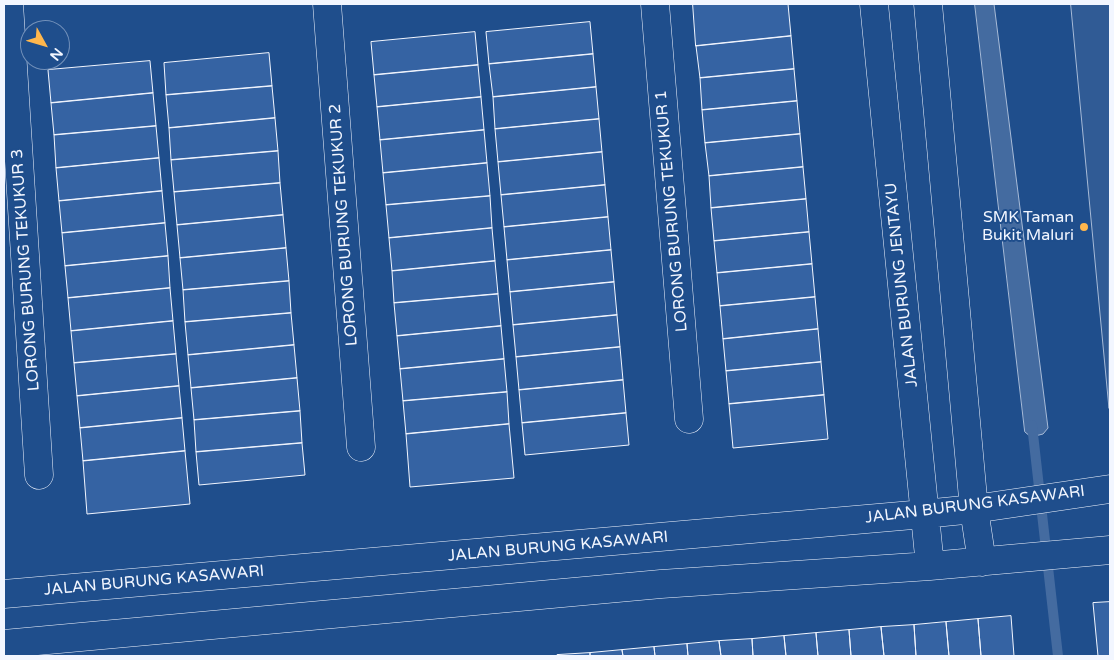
<!DOCTYPE html>
<style>
body{margin:0}
#map{position:relative;width:1114px;height:660px;overflow:hidden;background:#1f4e8c;font-family:"Varela Round",sans-serif}
canvas{display:block}
.frame{position:absolute;inset:0;border:5px solid #f2f6ff;pointer-events:none}
.north{position:absolute;left:20px;top:20px;width:50px;height:50px;box-sizing:border-box;background:#1f4e8c;border:1px solid #7391ba;border-radius:50%;rotate:129deg;font-size:14px;font-weight:700;line-height:20px;text-align:center;color:#f2f6ff}
.north::after{content:'';display:block;margin:auto;width:18px;height:22px;background:#ffb74d;clip-path:polygon(50% 0,100% 100%,50% 72%,0 100%)}
</style>
<div id="map">
<canvas width="1114" height="660"></canvas>
<div class="frame"></div>
<div class="north">N</div>
</div>
<script>
const context = document.querySelector('canvas').getContext('2d');
context.lineJoin = 'round';
function fillPath(path, color) { context.fillStyle = color; context.fill(path, 'evenodd'); }
function stroke(path, color, width, dash) { context.strokeStyle = color; context.lineWidth = width; context.lineCap = dash ? 'butt' : 'round'; context.setLineDash(dash || []); context.stroke(path); }
function drawText(font, color, halo, rows, align = 'center') {
  context.font = font + ' "Varela Round",sans-serif'; context.lineWidth = 4; context.setLineDash([]); context.textBaseline = 'middle'; context.strokeStyle = halo; context.fillStyle = color; for (const [text, x, y, turn = 0] of rows) {
    context.save(); context.translate(x, y); context.rotate((+turn || 0) * Math.PI / 180); context.textAlign = isNaN(turn) ? turn : align; if (halo) context.strokeText(text, 0, 0); context.fillText(text, 0, 0); context.restore();
  }
}
const built = new Path2D(`
 M1071,4H1110L1109,408Z`);
fillPath(built, '#305b95');
stroke(built, '#a8bbd7', 1);
const water = new Path2D(`
 M975,4H994L1048,428L1043,434L1031,437L1025,432Z`);
fillPath(water, '#446ba0');
stroke(water, '#a8bbd7', 1);
stroke(new Path2D(`
 M1032,425L1058,656`), '#446ba0', 10);
const building = new Path2D(`
 M693,4H788L791,36L696,46Z
 M590,22L593,54L489,64L486,32Z
 M475,32L478,65L374,75L371,42Z
 M791,36L794,69L700,78L696,46Z
 M269,53L272,86L166,95L164,63Z
 M593,54L596,87L493,97L489,64Z
 M150,61L153,93L51,103L48,70Z
 M478,65L481,97L377,107L374,75Z
 M794,69L797,101L702,110L700,78Z
 M272,86L275,118L169,128L166,95Z
 M596,87L599,119L495,129L493,97Z
 M153,93L156,126L54,135L51,103Z
 M481,97L484,130L380,140L377,107Z
 M797,101L800,134L705,143L702,110Z
 M275,118L278,151L171,160L169,128Z
 M599,119L602,152L498,162L495,129Z
 M156,126L159,158L56,168L54,135Z
 M484,130L487,163L383,173L380,140Z
 M800,134L803,167L709,176L705,143Z
 M278,151L280,183L174,192L171,160Z
 M602,152L605,185L501,195L498,162Z
 M159,158L162,191L59,201L56,168Z
 M487,163L490,196L386,205L383,173Z
 M803,167L806,199L711,208L709,176Z
 M280,183L283,215L177,225L174,192Z
 M605,185L608,217L504,227L501,195Z
 M162,191L165,223L62,233L59,201Z
 M490,196L492,228L389,238L386,205Z
 M806,199L809,232L714,241L711,208Z
 M283,215L286,248L180,258L177,225Z
 M608,217L611,250L507,260L504,227Z
 M165,223L168,256L65,266L62,233Z
 M492,228L495,261L392,271L389,238Z
 M809,232L812,264L717,273L714,241Z
 M286,248L289,281L183,290L180,258Z
 M611,250L614,282L510,292L507,260Z
 M168,256L170,288L68,298L65,266Z
 M495,261L498,294L394,303L392,271Z
 M812,264L815,297L720,306L717,273Z
 M289,281L291,313L185,322L183,290Z
 M614,282L617,315L513,325L510,292Z
 M170,288L173,321L71,331L68,298Z
 M498,294L501,326L397,336L394,303Z
 M815,297L818,329L723,339L720,306Z
 M291,313L294,345L188,355L185,322Z
 M617,315L620,347L516,357L513,325Z
 M173,321L176,354L74,363L71,331Z
 M501,326L504,359L400,369L397,336Z
 M818,329L821,362L726,371L723,339Z
 M294,345L297,378L191,388L188,355Z
 M620,347L623,380L519,390L516,357Z
 M176,354L179,386L77,396L74,363Z
 M504,359L507,392L403,401L400,369Z
 M821,362L824,395L729,404L726,371Z
 M297,378L300,411L194,420L191,388Z
 M623,380L626,413L522,423L519,390Z
 M179,386L182,418L80,428L77,396Z
 M507,392L509,424L406,434L403,401Z
 M824,395L828,439L733,448L729,404Z
 M300,411L302,443L196,452L194,420Z
 M626,413L629,445L525,455L522,423Z
 M182,418L185,451L83,461L80,428Z
 M509,424L514,478L410,487L406,434Z
 M302,443L305,475L199,485L196,452Z
 M185,451L190,504L87,514L83,461Z
 M1110,602V656H1098L1093,603Z
 M1011,616L1014,656H981L978,619Z
 M978,619L981,656H949L946,622Z
 M946,622L949,656H916L914,625Z
 M914,625L916,656H884L881,627Z
 M881,627L884,656H851L849,630Z
 M849,630L851,656H818L816,633Z
 M816,633L818,656H786L784,636Z
 M784,636L786,656H753L752,639Z
 M752,639L753,656H721L719,641Z
 M719,641L721,656H688L687,644Z
 M687,644L688,656H655L654,647Z
 M654,647L655,656H623L622,650Z
 M622,650L623,656H590V653Z
 M590,653V656H557V655Z`);
fillPath(building, '#3563a3');
stroke(building, '#f2f6ff', 1);
const minor = new Path2D(`
 M9,4L39,475
 M327,4L361,447
 M655,4L689,419`);
const tertiary = new Path2D(`
 M874,4L930,566
 M928,4L974,509L982,562
 M4,594L924,514L974,509L1110,489
 M4,644L661,584L930,566L1110,550`);
stroke(minor, '#f2f6ff', 29);
stroke(tertiary, '#f2f6ff', 29);
stroke(minor, '#1f4e8c', 28);
stroke(tertiary, '#1f4e8c', 28);
for (const [x, y, r, color] of [
 [1084,227,5,"#ffb74d"]
]) { const dot = new Path2D(); dot.arc(x, y, r, 0, 2 * Math.PI); context.fillStyle = color; context.fill(dot); stroke(dot, '#1f4e8c', 2); }
drawText('16px', '#f2f6ff', '#1f4e8c', [
 ["LORONG BURUNG TEKUKUR 1",672,211,-95],
 ["LORONG BURUNG TEKUKUR 2",344,225,-94],
 ["LORONG BURUNG TEKUKUR 3",26,270,-94],
 ["JALAN BURUNG JENTAYU",902,285,-96],
 ["JALAN BURUNG KASAWARI",975,505,-7],
 ["JALAN BURUNG KASAWARI",558,547,-5],
 ["JALAN BURUNG KASAWARI",154,581,-5]
]);
drawText('16px', '#f2f6ff', '#1f4e8c', [
 ["SMK Taman",1074,218],
 ["Bukit Maluri",1074,236]
], 'right');
</script>
